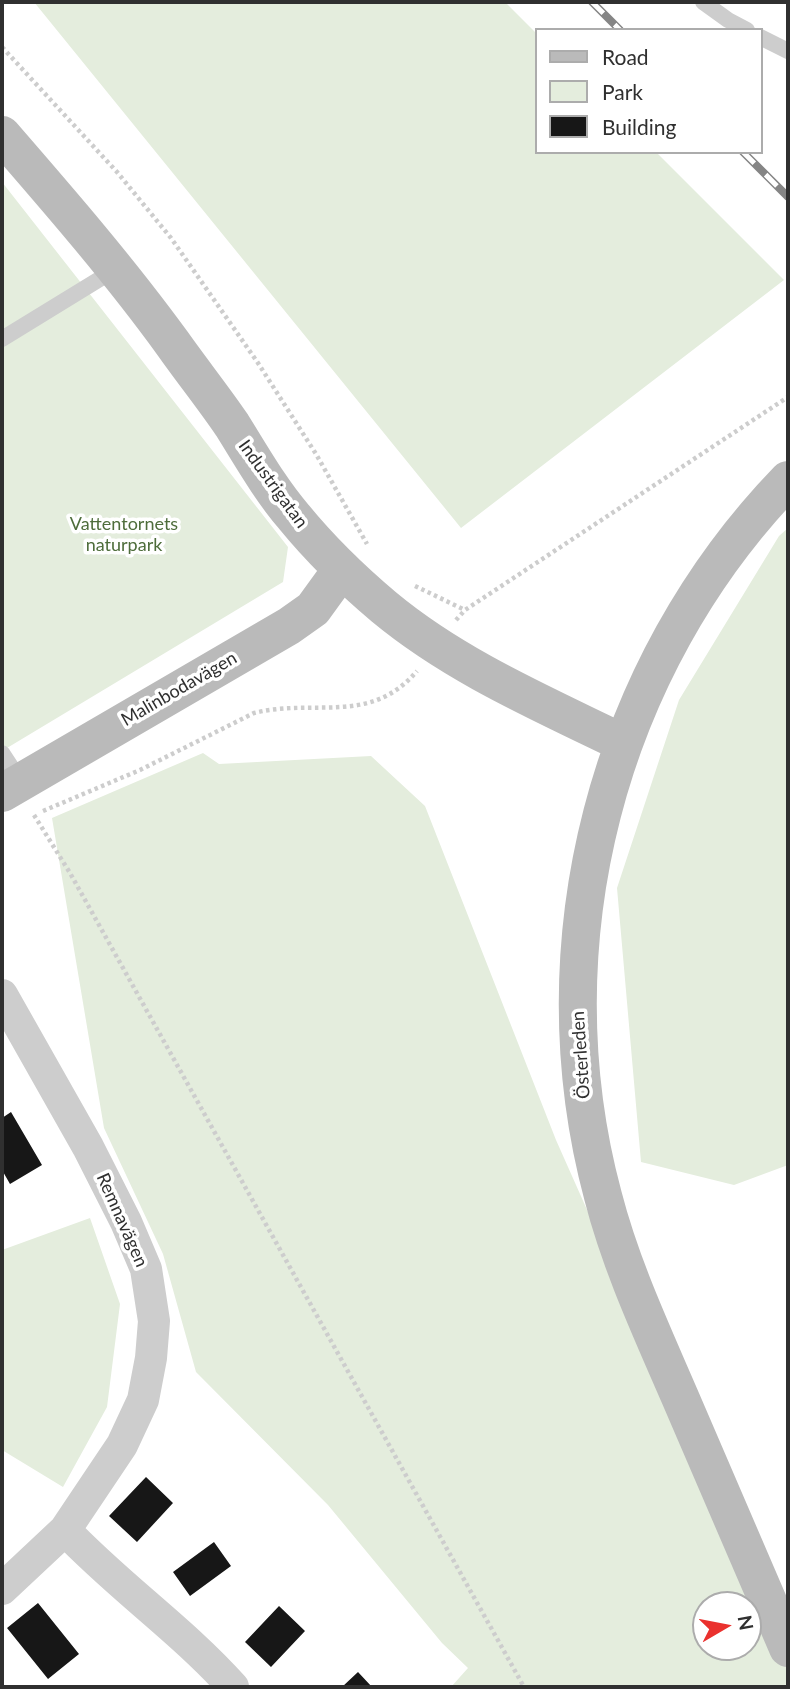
<!DOCTYPE html>
<meta charset="utf-8">
<style>
body{margin:0}
#map{position:relative;width:790px;height:1689px;overflow:hidden;background:#fff;font-family:Lato,sans-serif}
canvas{display:block}
.frame{position:absolute;inset:0;border:4px solid #303030;pointer-events:none}
.legend{position:absolute;left:535px;top:28px;width:228px;height:126px;box-sizing:border-box;background:#fff;border:2px solid #acacac;margin:0;padding:9px 12px;list-style:none;font-size:21px;color:#303030}
.legend li{display:flex;align-items:center;gap:14px;height:35px}
.legend b{width:35px;border:2px solid #acacac}
.north{position:absolute;left:692px;top:1591px;width:70px;height:70px;box-sizing:border-box;background:#fff;border:2px solid #acacac;border-radius:50%;rotate:80deg;font-size:19px;font-weight:700;line-height:28px;text-align:center;color:#303030}
.north::after{content:'';display:block;margin:auto;width:24px;height:32px;background:#ea312e;clip-path:polygon(50% 0,100% 100%,50% 72%,0 100%)}
</style>
<div id="map">
<canvas width="790" height="1689"></canvas>
<div class="frame"></div>
<ul class="legend">
<li><b style="height:9px;background:#bababa"></b>Road</li>
<li><b style="height:19px;background:#e4eddd"></b>Park</li>
<li><b style="height:19px;background:#171717"></b>Building</li>
</ul>
<div class="north">N</div>
</div>
<script>
const context = document.querySelector('canvas').getContext('2d');
context.lineJoin = 'round';
function fillPath(path, color) { context.fillStyle = color; context.fill(path, 'evenodd'); }
function stroke(path, color, width, dash) { context.strokeStyle = color; context.lineWidth = width; context.lineCap = dash ? 'butt' : 'round'; context.setLineDash(dash || []); context.stroke(path); }
function drawText(font, color, halo, rows, align = 'center') {
  context.font = font + ' Lato,sans-serif'; context.lineWidth = 7; context.setLineDash([]); context.textBaseline = 'middle'; context.strokeStyle = halo; context.fillStyle = color; for (const [text, x, y, turn = 0] of rows) {
    context.save(); context.translate(x, y); context.rotate((+turn || 0) * Math.PI / 180); context.textAlign = isNaN(turn) ? turn : align; if (halo) context.strokeText(text, 0, 0); context.fillText(text, 0, 0); context.restore();
  }
}
fillPath(new Path2D(`
 M34,2H505L536,33V152H656L784,280L461,528Z
 M2,182L288,547L283,582L2,751Z
 M788,528V1165L734,1185L641,1162L617,888L679,700L779,536Z
 M203,753L219,764L371,756L425,806L556,1140L788,1662V1687H451L468,1668L442,1643L328,1505L196,1372L163,1254L104,1128L52,818ZM706,1605H748V1647H706Z
 M90,1218L120,1304L107,1407L63,1487L2,1450V1250Z`), '#e4eddd');
fillPath(new Path2D(`
 M11,1112L42,1165L10,1184L2,1170V1118Z
 M146,1477L173,1503L137,1542L109,1516Z
 M214,1542L231,1566L190,1596L173,1572Z
 M38,1603L79,1654L48,1679L7,1628Z
 M279,1606L305,1631L271,1667L245,1642Z
 M358,1672L372,1687H342Z`), '#171717');
stroke(new Path2D(`
 M2,47L117,172L171,238L258,363L316,454L367,544
 M415,586L465,610
 M456,620L465,610L788,397
 M43,811L140,770L254,713C315,698 370,726 417,671
 M34,815L70,873L524,1687`), '#cdcdcd', 4.5, [3.5, 3.5]);
stroke(new Path2D(`
 M703,2L728,20L747,30
 M760,37L788,51
 M2,339L116,269
 M2,753L21,782`), '#cdcdcd', 16);
stroke(new Path2D(`
 M2,995L88,1147L126,1222L146,1269L154,1321L151,1358L143,1400L122,1445L65,1530L2,1589
 M65,1530C118,1586 182,1630 233,1687`), '#cdcdcd', 32);
stroke(new Path2D(`
 M2,135C61,203 120,271 173,344C192,371 213,397 232,425C252,457 270,489 294,517C321,550 352,580 384,607C455,666 541,703 623,743
 M788,480C607,667 535,944 603,1196C621,1266 652,1332 680,1397C716,1481 752,1565 788,1648
 M2,793L289,626L313,609L342,569`), '#bababa', 38);
const rail = new Path2D(`
 M592,2L620,30
 M743,152L788,197`);
stroke(rail, '#858585', 8);
stroke(rail, '#fff', 5, [16]);
drawText('18px', '#303030', '#fff', [
 ["Industrigatan",273,484,54],
 ["Malinbodavägen",179,689,-30],
 ["Österleden",581,1055,-94],
 ["Remnavägen",122,1220,66]
]);
drawText('18px', '#4e6d3b', '#fff', [
 ["Vattentornets",124,524],
 ["naturpark",124,545]
]);
</script>
